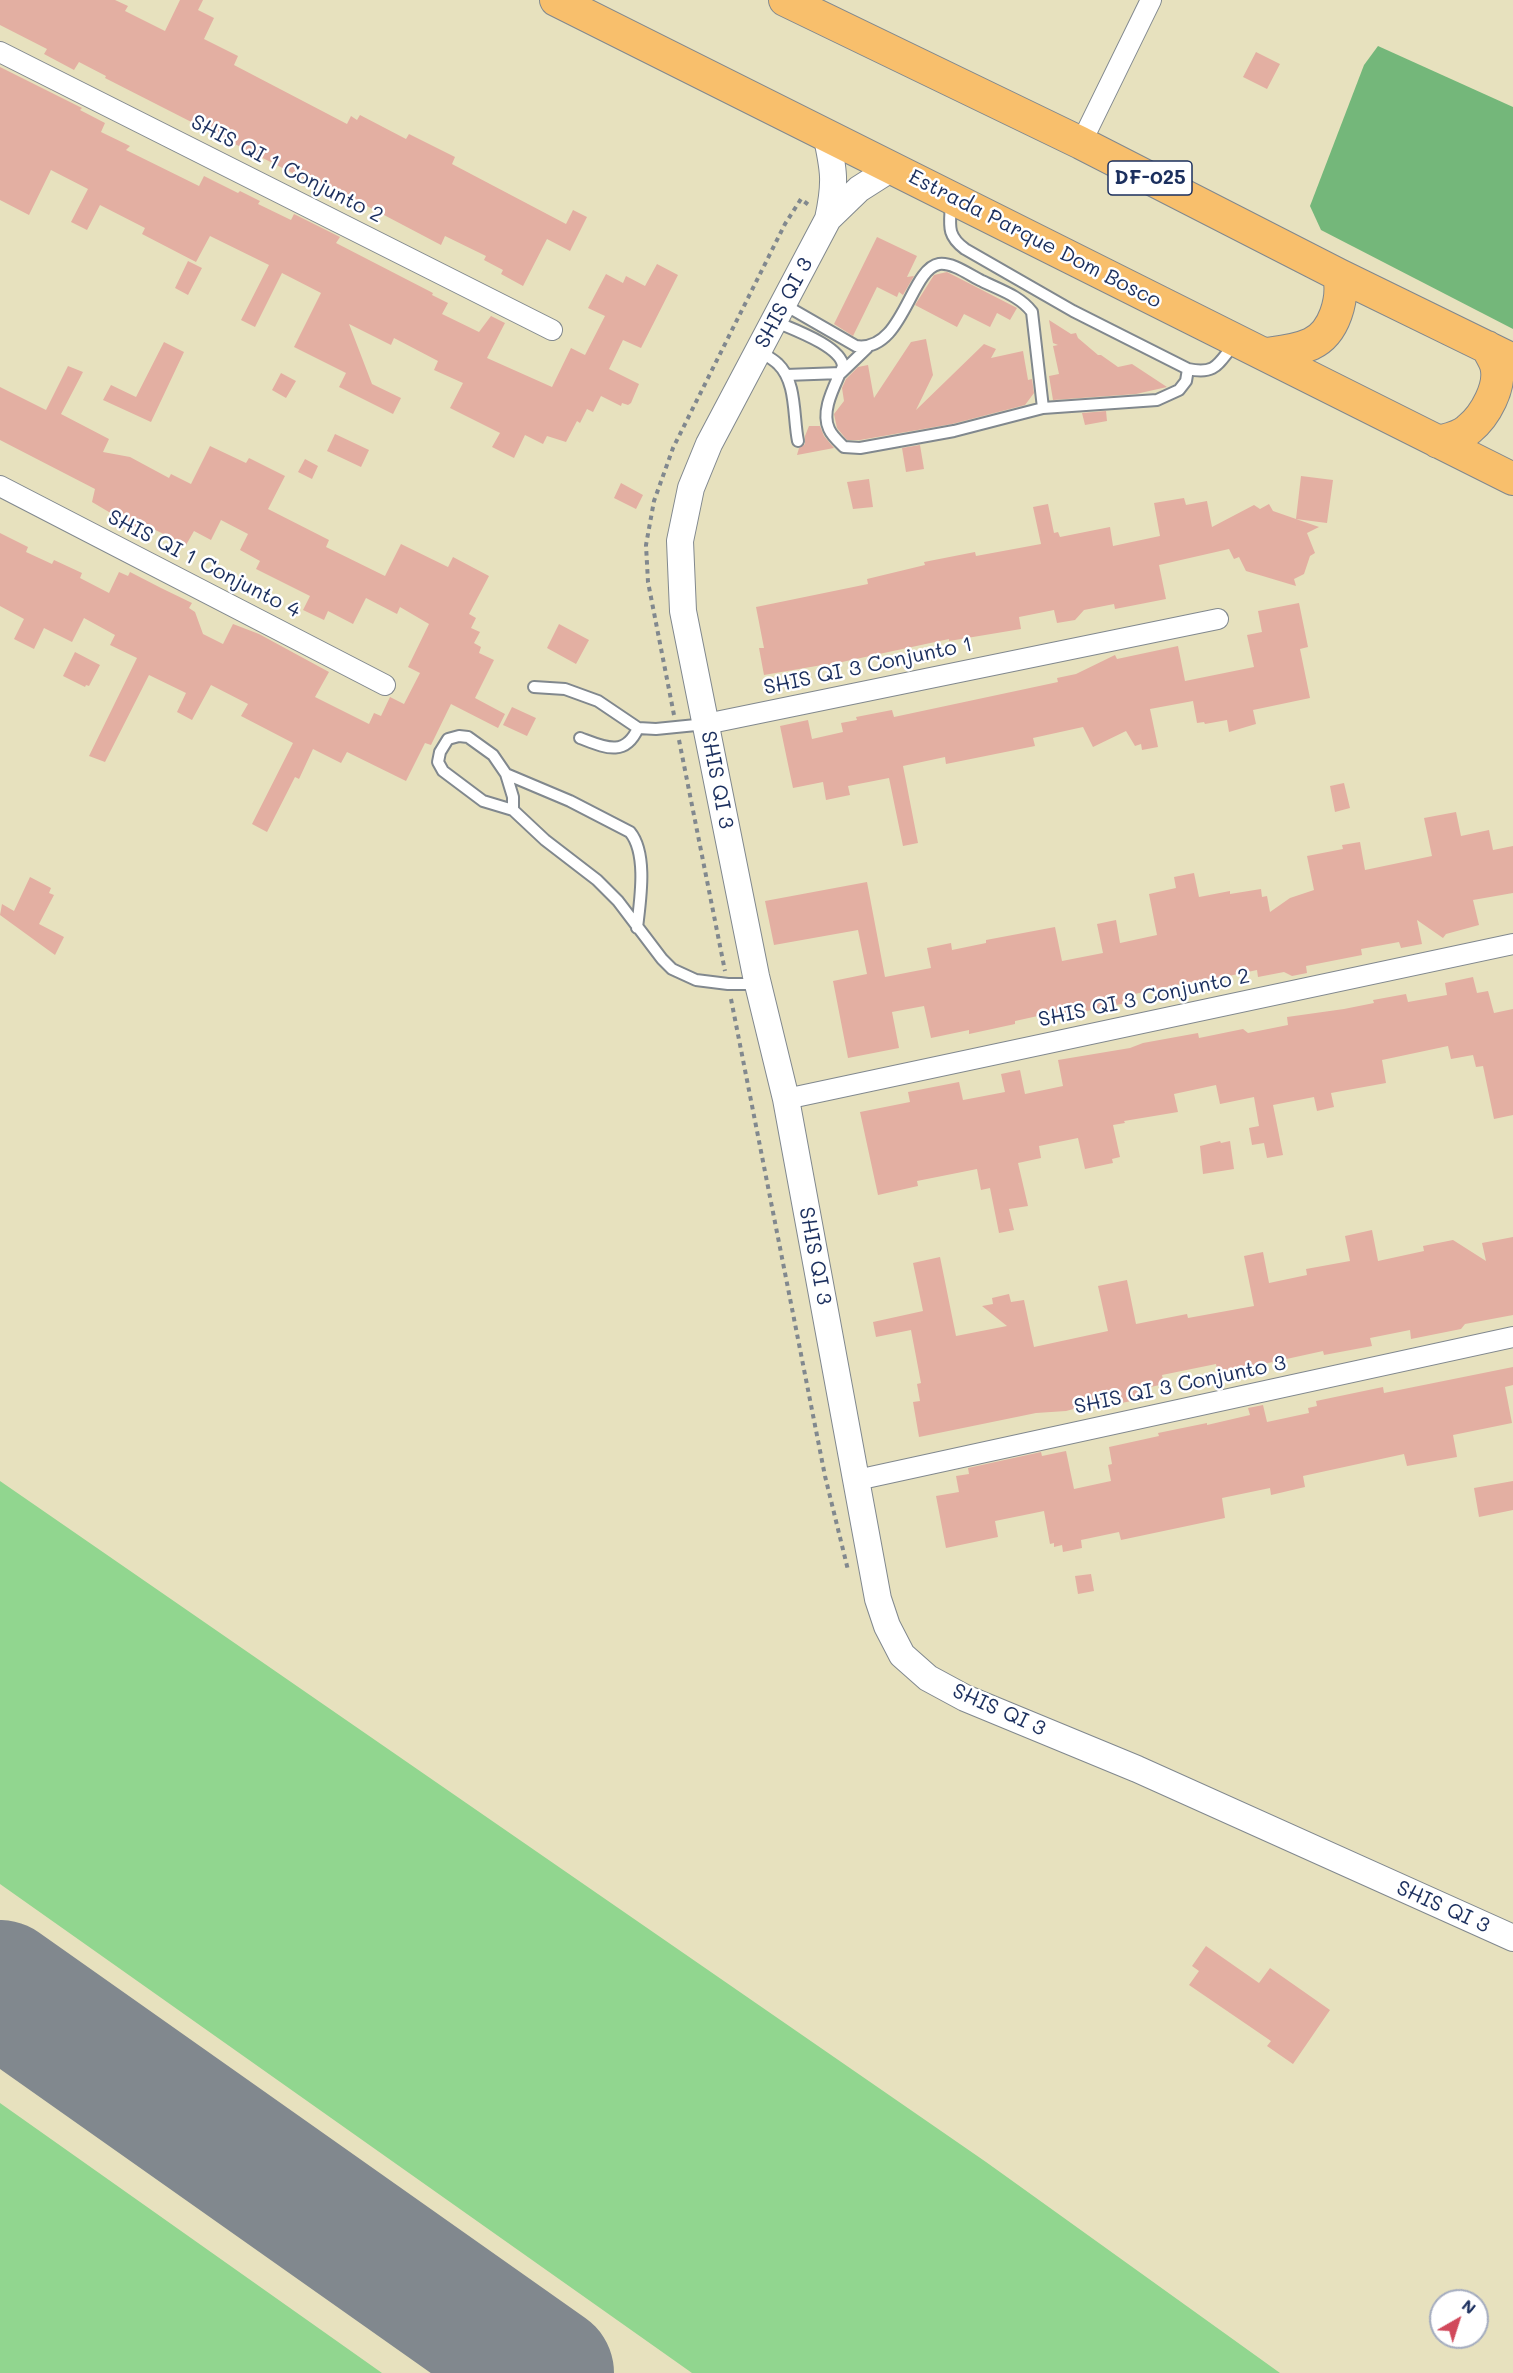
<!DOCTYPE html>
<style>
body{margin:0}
#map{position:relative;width:1513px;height:2373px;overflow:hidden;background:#e7e1be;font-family:Mali,sans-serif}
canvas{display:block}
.north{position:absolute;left:1429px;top:2289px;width:60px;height:60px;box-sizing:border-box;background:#fff;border:2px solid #a4acbf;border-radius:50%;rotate:39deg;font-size:16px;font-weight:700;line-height:24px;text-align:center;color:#1b2f5e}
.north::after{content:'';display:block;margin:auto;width:21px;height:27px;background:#d1495b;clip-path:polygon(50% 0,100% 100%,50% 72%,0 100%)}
</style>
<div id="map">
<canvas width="1513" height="2373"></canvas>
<div class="north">N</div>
</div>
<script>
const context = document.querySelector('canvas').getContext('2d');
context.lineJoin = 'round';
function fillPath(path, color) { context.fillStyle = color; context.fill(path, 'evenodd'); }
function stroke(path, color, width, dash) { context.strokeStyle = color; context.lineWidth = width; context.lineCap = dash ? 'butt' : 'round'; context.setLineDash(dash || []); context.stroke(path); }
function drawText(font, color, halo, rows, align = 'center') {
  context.font = font + ' Mali,sans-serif'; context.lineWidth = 5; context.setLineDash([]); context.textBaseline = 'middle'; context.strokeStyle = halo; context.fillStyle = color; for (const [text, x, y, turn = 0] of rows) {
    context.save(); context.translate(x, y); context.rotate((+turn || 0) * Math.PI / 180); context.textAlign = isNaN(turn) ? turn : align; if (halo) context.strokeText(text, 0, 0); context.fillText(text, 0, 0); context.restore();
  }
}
fillPath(new Path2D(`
 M0,1481L986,2162L1280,2373H692L0,1884Z
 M0,2103L382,2373H0Z`), '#91d68f');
fillPath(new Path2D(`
 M1378,46L1513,107V329L1321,230L1310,206L1364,65Z`), '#74b77a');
stroke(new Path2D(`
 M0,1987L547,2373`), '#81888e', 134);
fillPath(new Path2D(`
 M0,0H115L128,6L125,11L165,31L180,0H203L198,10L214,18L204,39L238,56L234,65L347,124L351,116L357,120L360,115L406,139L409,134L455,157L452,164L566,224L573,210L587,217L570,251L547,239L523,286L501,274L503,270L484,260L486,256L445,236L441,245L365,205L364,209L211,132L105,78L106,76L79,62L74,70L44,54L47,49L0,25Z
 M1256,52L1280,64L1267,89L1243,77Z
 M0,67L82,108L80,110L105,123L101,132L130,146L126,150L199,186L204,176L238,193L240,191L260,201L258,204L291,220L294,214L340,237L336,243L433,293L432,295L448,303L442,314L479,332L491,316L505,323L487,358L552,387L571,348L585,355L605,316L588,308L606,274L623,283L626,276L645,286L657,264L678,275L641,348L623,340L609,369L639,384L631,403L628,405L622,403L621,406L601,396L593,412L587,409L580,423L577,421L566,442L547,436L543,444L525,435L514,458L492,447L500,433L450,408L463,383L434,370L438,361L394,338L391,345L349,324L372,384L401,398L393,414L339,387L346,373L294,347L321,293L282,273L255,327L241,320L269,265L210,236L196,262L142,234L145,228L100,205L87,230L71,222L88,189L51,170L29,215L0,200Z
 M877,237L917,256L907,277L914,276L903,295L899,292L897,297L877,287L853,336L834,324Z
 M188,261L202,268L188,295L175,288Z
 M947,272L1017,308L1010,320L997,313L990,327L964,314L957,327L915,305L934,275Z
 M1049,320L1071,334L1076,333L1078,338L1098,355H1101L1118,367L1132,364L1167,387L1136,394L1053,400L1049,376L1059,374L1053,346L1058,345L1053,343Z
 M926,339L933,375L916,410L984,344L996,349L991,358L1023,351L1028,380L1032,379L1034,393L1025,405L952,424L860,440H847L837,428L834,414L844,401L842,388L846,379L858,367L868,365L874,398L911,342Z
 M164,342L184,352L151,422L103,400L111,385L136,397Z
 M68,366L83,372L61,414L109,439L103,452L130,457L169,478L171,474L191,484L210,446L246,463L249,458L285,476L268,509L329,540L326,547L385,576L401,544L448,567L453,557L489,576L469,614L476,618L471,628L480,632L474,643L481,647L479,653L494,660L475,698L505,714L498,728L451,704L431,745L425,743L406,781L347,752L341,763L313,749L299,779L295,777L267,832L252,824L293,743L241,716L248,704L211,685L192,720L177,712L186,693L149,675L105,762L89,756L137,658L110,645L115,635L84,618L72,642L44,628L34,649L14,639L24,619L0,606V533L28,547L26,552L52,564L54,560L82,573L80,578L109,593L119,572L128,576L130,572L161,588L192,603L189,608L195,612L203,634L223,644L233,624L259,634L329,672L315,697L369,724L374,713L381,716L390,697L404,704L420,673L408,667L429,624L400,607L397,614L366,598L353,624L328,611L324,620L303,610L310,596L256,569L260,561L240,550L248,534L221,520L211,540L194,531L186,545L139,522L136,528L92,502L95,489L0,440V387L46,410Z
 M281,373L296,381L286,398L272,390Z
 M1106,411L1107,421L1085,425L1082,413Z
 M809,426H820L824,436L834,448L797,455L799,448L805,444V436Z
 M335,434L369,450L361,467L327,451Z
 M920,445L924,469L906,472L902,448Z
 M305,459L318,466L312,479L298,472Z
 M1301,476L1333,480L1327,523L1296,519Z
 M869,479L873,507L853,509L847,482Z
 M621,483L643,495L636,509L614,498Z
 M1184,498L1186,505L1207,501L1212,527L1254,505L1260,509L1269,504L1273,511L1319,527L1307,533L1315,553L1310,556L1304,574L1294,579L1296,586L1246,571L1239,557L1234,559L1229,549L1159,565L1166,599L1115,609L1114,604L1084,610L1075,620L1057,623L1054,610L1019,617L1021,629L949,641V639L828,665V664L764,675L759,648H764L756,607L868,584L867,579L925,565L924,562L975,552L976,556L1041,544L1033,507L1048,504L1054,533L1058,532L1060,537L1110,527L1113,546L1160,536L1154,503Z
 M1299,603L1308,647L1300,649L1310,698L1253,710L1256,724L1229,732L1227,720L1205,724L1204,722L1197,723L1193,701L1150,709L1158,747L1142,750L1141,744L1135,746L1126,731L1093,747L1083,727L1033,738L1035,746L946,764L945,757L903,766L918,843L903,846L889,778L848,786L850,795L826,800L823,782L793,788L780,726L808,720L812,739L843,732L841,723L857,720L856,717L892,710L894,717L1058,682L1057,678L1076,674L1115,655L1117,659L1178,646L1185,681L1254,667L1247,635L1262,632L1258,611Z
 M559,624L589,640L576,664L547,648Z
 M75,652L100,665L89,686L86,685L85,687L63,676Z
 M512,707L536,718L527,736L503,725Z
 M1344,783L1350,808L1335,812L1330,786Z
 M1456,812L1461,836L1489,830L1493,850L1513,846V893L1473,900L1479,925L1446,934L1443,938L1417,920L1422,944L1401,948L1399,942L1361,949L1362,955L1306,966L1307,973L1292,976L1284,972L1258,977L1257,970L1195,983V981L1130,995L1131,1002L1048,1019L1047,1014L1015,1021V1024L969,1034V1030L931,1038L924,1006L892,1012L899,1048L848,1058L833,981L867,974L858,930L774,945L765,901L867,882L885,977L931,968L927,948L951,943L952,950L986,943V940L1055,927L1062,961L1103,953L1097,924L1116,920L1120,943L1157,935L1149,894L1176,888L1174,877L1194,873L1199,897L1230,891V894L1261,889L1262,897L1267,896L1270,912L1290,898L1314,890L1307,856L1343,849L1342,845L1360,842L1365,870L1432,856L1424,818Z
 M30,877L51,888L49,893L54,895L39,924L64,937L55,955L0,915L2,904L14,911Z
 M1473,977L1477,993L1488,991L1494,1013L1513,1009V1115L1494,1119L1483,1066L1476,1067L1473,1055L1451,1059L1448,1046L1382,1060L1386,1083L1331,1093L1334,1107L1317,1111L1314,1097L1273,1105L1283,1155L1267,1158L1264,1143L1252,1145L1249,1128L1259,1126L1254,1097L1220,1104L1216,1085L1174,1094L1178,1112L1124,1121L1125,1123L1113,1125L1120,1157L1112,1159L1113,1163L1085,1169L1078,1138L1039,1146L1041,1158L1018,1163L1028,1206L1009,1209L1014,1230L999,1233L990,1188L981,1190L977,1169L917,1181L918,1186L878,1195L860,1112L910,1102L908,1092L959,1082L963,1100L979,1097L1005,1092L1001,1074L1020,1070L1025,1094L1063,1086L1058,1060L1130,1048L1143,1043L1198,1033L1199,1038L1243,1029L1248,1033L1288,1025L1287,1017L1344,1009L1374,1003L1373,1000L1406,994L1408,1002L1447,995L1445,983Z
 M1220,1141L1221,1143L1230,1141L1234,1169L1203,1174L1200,1146Z
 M1372,1230L1378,1261L1424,1251L1423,1246L1453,1240L1486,1261L1482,1243L1513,1237V1315L1465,1324L1461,1329L1411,1339L1410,1330L1370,1338L1372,1346L1324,1355L1323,1351L1218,1374L1216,1364L1162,1375L1164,1384L1142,1389V1399L1116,1404L1114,1398L1085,1404V1406L1066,1411L1036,1413L919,1437L913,1402L920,1401L917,1384L921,1383L911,1330L876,1337L873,1322L923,1311L913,1263L940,1257L956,1336L1007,1326L982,1306L993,1304L992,1298L1009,1294L1011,1302L1024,1300L1034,1347L1108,1331L1098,1286L1127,1280L1136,1324L1187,1314L1188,1318L1254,1306L1244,1256L1263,1252L1269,1283L1307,1275L1306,1269L1350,1261L1345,1236Z
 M1513,1367V1385L1505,1387L1512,1423L1453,1435L1457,1457L1407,1466L1404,1454L1303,1476L1305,1487L1271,1495L1270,1488L1222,1498L1225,1518L1121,1540L1119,1532L1081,1540L1082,1548L1063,1552L1062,1545L1054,1547V1543L1050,1544L1044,1511L995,1521L998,1537L946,1548L936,1496L959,1492L956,1476L969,1474L968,1468L1041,1452L1042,1456L1066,1451L1074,1489L1111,1481L1108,1465L1112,1464L1109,1447L1159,1436L1158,1433L1207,1423V1425L1250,1415L1248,1408L1263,1405L1267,1422L1309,1413L1308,1408L1317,1406L1316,1401L1383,1387L1384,1393Z
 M1513,1481V1510L1479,1517L1474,1488Z
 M1091,1574L1094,1591L1078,1594L1075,1576Z
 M1206,1946L1259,1983L1270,1968L1330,2010L1293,2064L1267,2046L1271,2041L1189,1985L1199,1971L1192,1966Z`), '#e3afa2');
const service = new Path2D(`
 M951,203C950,225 946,235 965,249L1073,311L1188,369C1217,375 1218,363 1235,343
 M783,304L856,346C903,353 910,269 939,264C953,262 971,276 982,281C1000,290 1020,296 1032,312L1043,408
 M774,321C792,329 841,346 843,366C836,384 820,410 829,429C832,436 839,442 844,447L860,448L954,431L1043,408L1157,400L1179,390L1186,381L1188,369
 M759,351C765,355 773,359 778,364C797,382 793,417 798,441
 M786,375L841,373L867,348
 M534,687L565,689L598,701L638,728L656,729L706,724
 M580,738C604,747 625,758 638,728
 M506,774L570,801L630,832C648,854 640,901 637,928
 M513,810V797L506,774L493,755L468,737L459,736L448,739L440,752L438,762L443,771L483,801L513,810L545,840L597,880L618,901L662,959L672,969L696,980L728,984H758`);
const minor = new Path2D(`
 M0,52L552,330
 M1081,143L1151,0
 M0,486L385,685
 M706,724L1218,619
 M786,1099L1513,944
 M857,1480L1513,1337`);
const tertiary = new Path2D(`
 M826,134C834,170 836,183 828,219
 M892,168L859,189L828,219L709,444L691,488L680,541L683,611L756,976L786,1099L878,1599L887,1626L902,1655L928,1678L965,1698L1137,1769L1513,1938`);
const primary = new Path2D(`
 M556,0L1513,479
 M785,0L1081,143L1339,275L1513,360
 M1265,354C1281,352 1296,351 1311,344C1335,333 1344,298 1339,275
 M1438,442C1449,439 1461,437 1469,429C1485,416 1502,386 1496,365C1494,359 1490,353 1487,347`);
stroke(service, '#81888e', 14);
stroke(minor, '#81888e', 22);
stroke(tertiary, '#81888e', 28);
stroke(primary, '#81888e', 34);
stroke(new Path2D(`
 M674,715L648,582L646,545L654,501L673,448L785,224L801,199L810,206
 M679,740L725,971
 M731,999L825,1476L848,1570`), '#81888e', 4, [4.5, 4.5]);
stroke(service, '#fff', 10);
stroke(minor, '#fff', 20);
stroke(tertiary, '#fff', 26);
stroke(primary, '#f8bf6c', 32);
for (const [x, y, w] of [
 [1150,178,84]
]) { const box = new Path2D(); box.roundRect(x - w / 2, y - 17, w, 34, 4.5); context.fillStyle = '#fff'; context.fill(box); stroke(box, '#1b2f5e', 1.5); }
drawText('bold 20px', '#1b2f5e', null, [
 ["DF-025",1150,178]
]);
drawText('21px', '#1b2f5e', '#fff', [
 ["SHIS QI 1 Conjunto 2",287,169,27],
 ["Estrada Parque Dom Bosco",1035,239,27],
 ["SHIS QI 3",784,303,-62],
 ["SHIS QI 1 Conjunto 4",204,564,27],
 ["SHIS QI 3 Conjunto 1",868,666,-12],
 ["SHIS QI 3",717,780,79],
 ["SHIS QI 3 Conjunto 2",1144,998,-12],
 ["SHIS QI 3",815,1256,79],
 ["SHIS QI 3 Conjunto 3",1180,1385,-12],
 ["SHIS QI 3",999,1710,24],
 ["SHIS QI 3",1443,1907,24]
]);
</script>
